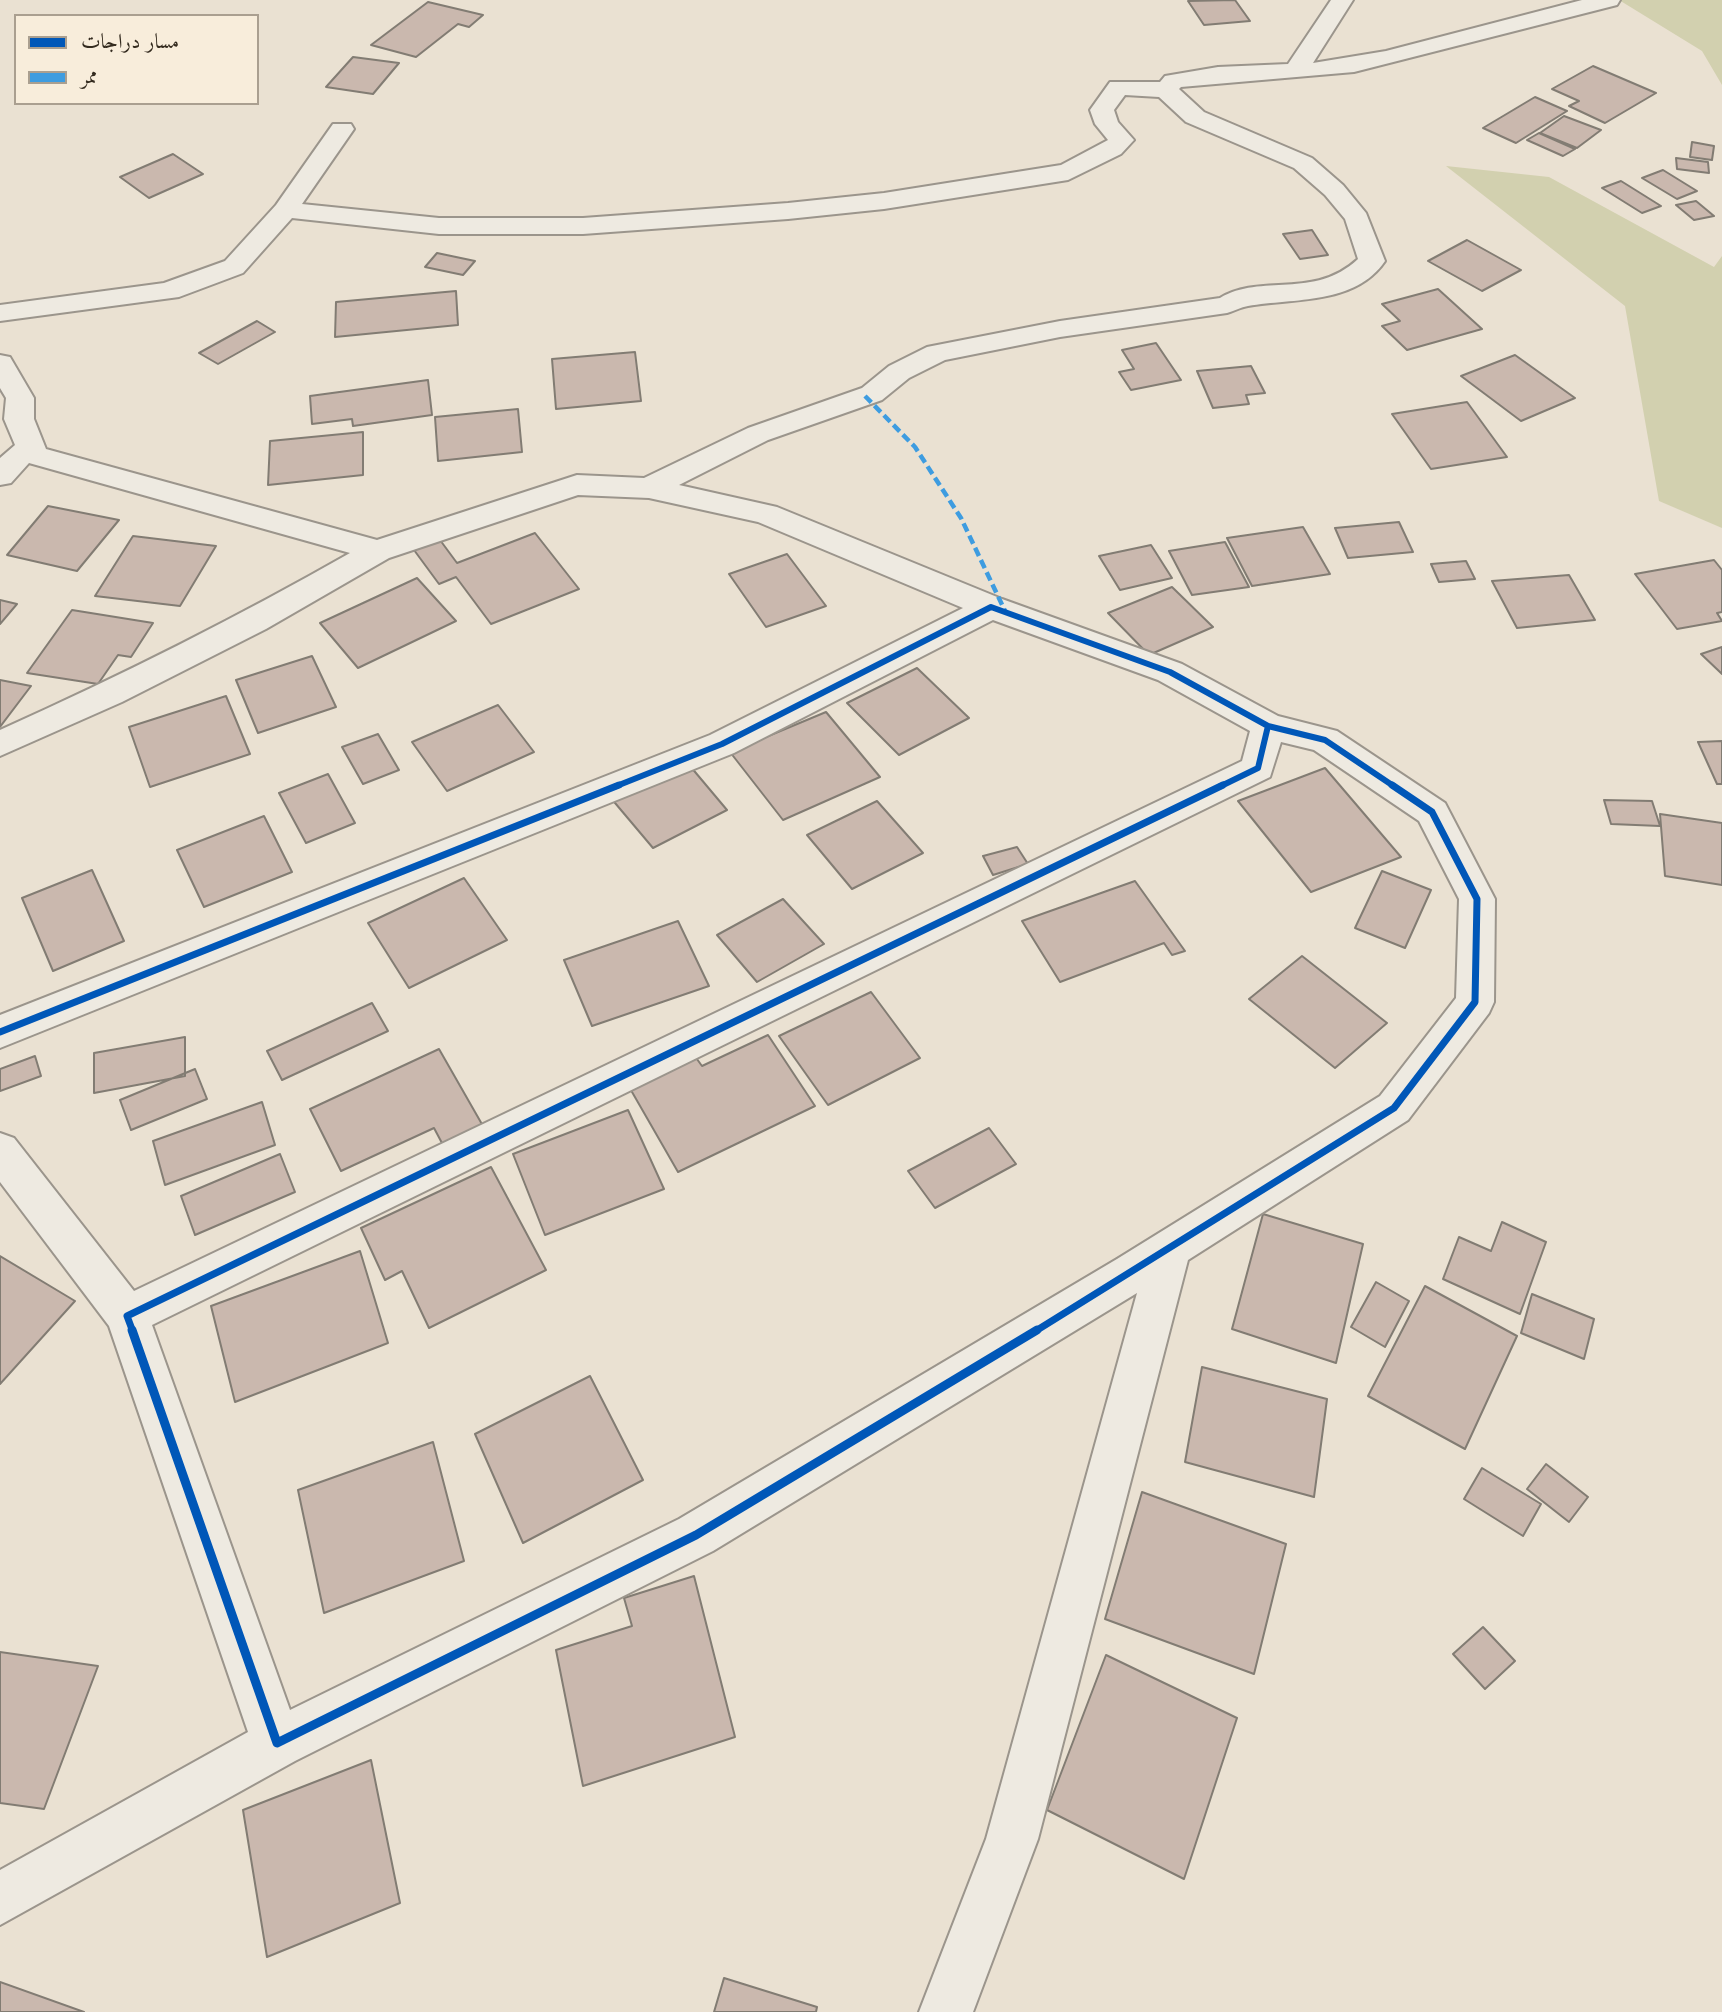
<!DOCTYPE html>
<meta charset="utf-8">
<style>
body{margin:0}
#map{position:relative;width:1722px;height:2012px;overflow:hidden;background:#eae1d2;font-family:Cardo,Amiri,serif}
canvas{display:block}
.legend{position:absolute;left:14px;top:14px;width:245px;height:91px;box-sizing:border-box;background:#f8eddb;border:2px solid #aa9f90;margin:0;padding:9px 12px;list-style:none;font-size:21px;color:#342b1f}
.legend li{display:flex;align-items:center;gap:14px;height:35px}
.legend b{width:35px;border:2px solid #aa9f90}
</style>
<div id="map">
<canvas width="1722" height="2012"></canvas>
<ul class="legend">
<li><b style="height:9px;background:#0057b8"></b>مسار دراجات</li>
<li><b style="height:9px;background:#3e9ce0"></b>ممر</li>
</ul>
</div>
<script>
const context = document.querySelector('canvas').getContext('2d');
context.lineJoin = 'round';
function fillPath(path, color) { context.fillStyle = color; context.fill(path, 'evenodd'); }
function stroke(path, color, width, dash) { context.strokeStyle = color; context.lineWidth = width; context.lineCap = dash ? 'butt' : 'round'; context.setLineDash(dash || []); context.stroke(path); }
fillPath(new Path2D(`
 M1619,0H1722V85L1702,51Z
 M1446,166L1549,177L1714,267L1722,256V528L1659,501L1625,306Z`), '#d2d0af');
const building = new Path2D(`
 M1235,0L1250,21L1204,25L1188,1Z
 M428,2L483,15L469,27L458,24L416,57L371,45Z
 M353,57L399,63L373,94L326,87Z
 M1593,66L1656,93L1605,123L1569,106L1579,101L1552,89Z
 M1535,97L1567,111L1516,143L1483,128Z
 M1564,116L1601,130L1577,148L1540,133Z
 M1539,133L1575,149L1563,156L1527,140Z
 M1692,142L1714,146L1712,160L1690,157Z
 M173,154L203,174L149,198L120,177Z
 M1676,158L1708,162L1709,173L1677,169Z
 M1663,170L1697,191L1677,199L1642,178Z
 M1621,181L1661,206L1642,213L1602,188Z
 M1696,201L1714,216L1694,220L1676,205Z
 M1312,230L1328,255L1300,259L1283,234Z
 M1467,240L1521,270L1482,291L1428,261Z
 M437,253L475,261L463,275L425,267Z
 M1438,289L1482,329L1407,350L1382,326L1400,321L1382,304Z
 M456,291L458,325L335,337L336,302Z
 M257,321L275,332L218,364L199,353Z
 M1156,343L1181,380L1131,390L1119,372L1134,369L1122,350Z
 M635,352L641,401L556,409L552,359Z
 M1515,355L1575,398L1521,421L1461,376Z
 M1251,366L1265,393L1246,395L1249,404L1213,408L1197,371Z
 M428,380L432,415L353,426L352,419L312,424L310,396Z
 M1467,402L1507,457L1431,469L1392,414Z
 M518,409L522,452L438,461L435,417Z
 M363,432V475L268,485L270,441Z
 M48,506L119,520L77,571L7,555Z
 M1399,522L1413,552L1348,558L1335,528Z
 M1303,527L1330,574L1252,586L1227,538Z
 M535,533L579,589L491,624L456,577L439,584L414,550L440,540L457,563Z
 M133,536L216,546L180,606L95,596Z
 M1225,542L1249,587L1192,595L1169,551Z
 M1151,545L1172,578L1120,590L1099,556Z
 M787,554L826,606L766,627L729,574Z
 M1714,560L1722,570V612L1717,613L1722,621L1677,629L1635,574Z
 M1466,561L1475,579L1439,582L1431,564Z
 M1569,575L1595,620L1517,628L1492,581Z
 M417,578L456,621L358,668L320,623Z
 M1172,587L1213,627L1149,655L1108,613Z
 M0,600L17,604L0,624Z
 M72,610L153,623L131,657L118,655L98,684L27,673Z
 M1722,647V674L1701,654Z
 M312,656L336,707L258,733L236,680Z
 M917,668L969,718L899,755L847,703Z
 M0,680L31,686L0,727Z
 M226,696L250,754L150,787L129,727Z
 M498,705L534,752L447,791L412,742Z
 M826,712L880,777L783,820L730,752Z
 M378,734L399,770L363,784L342,747Z
 M1722,741V784H1717L1698,742Z
 M685,760L727,810L653,848L610,797Z
 M1325,768L1401,857L1311,892L1238,801Z
 M328,774L355,823L306,843L279,793Z
 M1604,800L1652,801L1660,826L1611,824Z
 M877,801L923,853L852,889L807,835Z
 M1660,814L1722,823V885L1665,876Z
 M264,816L292,872L204,907L177,850Z
 M1017,847L1028,864L993,875L983,856Z
 M92,870L124,941L53,971L22,898Z
 M1382,871L1431,890L1405,948L1355,928Z
 M464,878L507,940L409,988L368,923Z
 M1135,881L1185,951L1172,955L1164,943L1060,982L1022,921Z
 M783,899L824,944L757,982L717,935Z
 M678,921L709,986L592,1026L564,960Z
 M1302,956L1387,1023L1335,1068L1249,999Z
 M871,992L920,1058L828,1105L779,1036Z
 M372,1003L388,1031L282,1080L267,1051Z
 M768,1035L815,1106L678,1172L628,1085L694,1055L702,1066Z
 M185,1037V1076L94,1093V1053Z
 M439,1049L483,1126L443,1145L434,1128L341,1171L310,1109Z
 M35,1056L41,1076L0,1091V1069Z
 M195,1069L207,1099L131,1130L120,1100Z
 M262,1102L275,1145L165,1185L153,1141Z
 M628,1110L664,1189L545,1235L513,1154Z
 M989,1128L1016,1164L935,1208L908,1171Z
 M280,1154L295,1192L195,1235L181,1196Z
 M491,1167L546,1270L429,1328L402,1271L385,1280L361,1228Z
 M1263,1214L1363,1244L1336,1363L1232,1329Z
 M1502,1222L1546,1242L1520,1314L1443,1279L1459,1237L1491,1251Z
 M360,1251L388,1343L235,1402L211,1306Z
 M0,1256L75,1301L0,1384Z
 M1376,1282L1409,1301L1385,1347L1351,1327Z
 M1425,1286L1517,1336L1465,1449L1368,1396Z
 M1532,1294L1594,1319L1584,1359L1521,1333Z
 M1202,1367L1327,1399L1314,1497L1185,1462Z
 M590,1376L643,1480L523,1543L475,1434Z
 M433,1442L464,1561L324,1613L298,1490Z
 M1546,1464L1588,1497L1569,1522L1527,1489Z
 M1482,1468L1541,1504L1523,1536L1464,1499Z
 M1142,1492L1286,1544L1254,1674L1105,1619Z
 M694,1576L735,1737L583,1786L556,1650L632,1626L624,1598Z
 M1483,1627L1515,1661L1485,1689L1453,1654Z
 M0,1652L98,1666L44,1809L0,1803Z
 M1106,1655L1237,1718L1184,1879L1047,1810Z
 M371,1760L400,1903L267,1957L243,1810Z
 M724,1978L817,2007L816,2012H714Z
 M0,1982L84,2012H0Z`);
fillPath(building, '#cab8ae');
stroke(building, '#827c73', 2);
const minor = new Path2D(`
 M1331,0H1353L1313,63L1386,51L1582,0H1620L1617,5L1354,72L1181,87L1179,89L1204,112L1312,158L1343,185L1366,213L1385,261C1355,305 1294,298 1248,306C1241,307 1234,311 1227,313L1060,337L945,360L909,378L882,400L768,440L679,485L777,507L1002,599L1182,664L1278,716L1337,731L1445,803L1495,899L1494,1002L1489,1013L1408,1120L1188,1260L1038,1839L973,2012H919L986,1839L1137,1293L713,1551L295,1761L0,1925V1870L248,1732L109,1326L0,1182V1133L14,1138L134,1291L1242,761L1250,731L1158,680L993,620L734,753L0,1048V1015L710,735L963,608L758,522L649,498L578,495L389,558L266,629L122,702L0,756V730C120,676 236,618 350,553L29,463L11,483L0,485V458L15,445L4,419L6,398L0,388V355L10,357L34,398V419L46,449L377,540L577,475L644,478L748,428L862,388L889,366L927,347L1060,321L1220,298C1261,273 1314,300 1358,259L1345,219L1325,195L1294,168L1186,122L1159,97L1125,95L1114,110L1118,122L1134,140L1121,154L1068,180L884,209L788,219L583,234H439L292,218L243,273L179,297L0,321V305L164,283L225,261L276,205L333,124H351L354,129L302,204L439,218H583L788,203L884,193L1061,165L1108,140L1095,124L1090,110L1110,82H1160L1165,76L1218,67L1288,64ZM1281,742L1314,750L1419,821L1459,899L1456,998L1380,1096L1117,1259L679,1519L290,1710L152,1325L1270,777Z`);
stroke(minor, '#9b958c', 4);
fillPath(minor, '#eeeae1');
stroke(new Path2D(`
 M865,396L915,447L961,518L1005,611`), '#3e9ce0', 4.5, [9, 4.5]);
stroke(new Path2D(`
 M1268,726L1325,740L1395,787
 M614,787L722,744L991,607L1170,672L1268,726
 M1219,787L1258,768L1268,726`), '#0057b8', 6);
stroke(new Path2D(`
 M0,1032L619,785
 M133,1332L127,1316L1223,785
 M1034,1332L1394,1108L1475,1002L1477,899L1432,812L1392,785`), '#0057b8', 7);
stroke(new Path2D(`
 M132,1330L277,1743L696,1535L1037,1330`), '#0057b8', 9);
</script>
